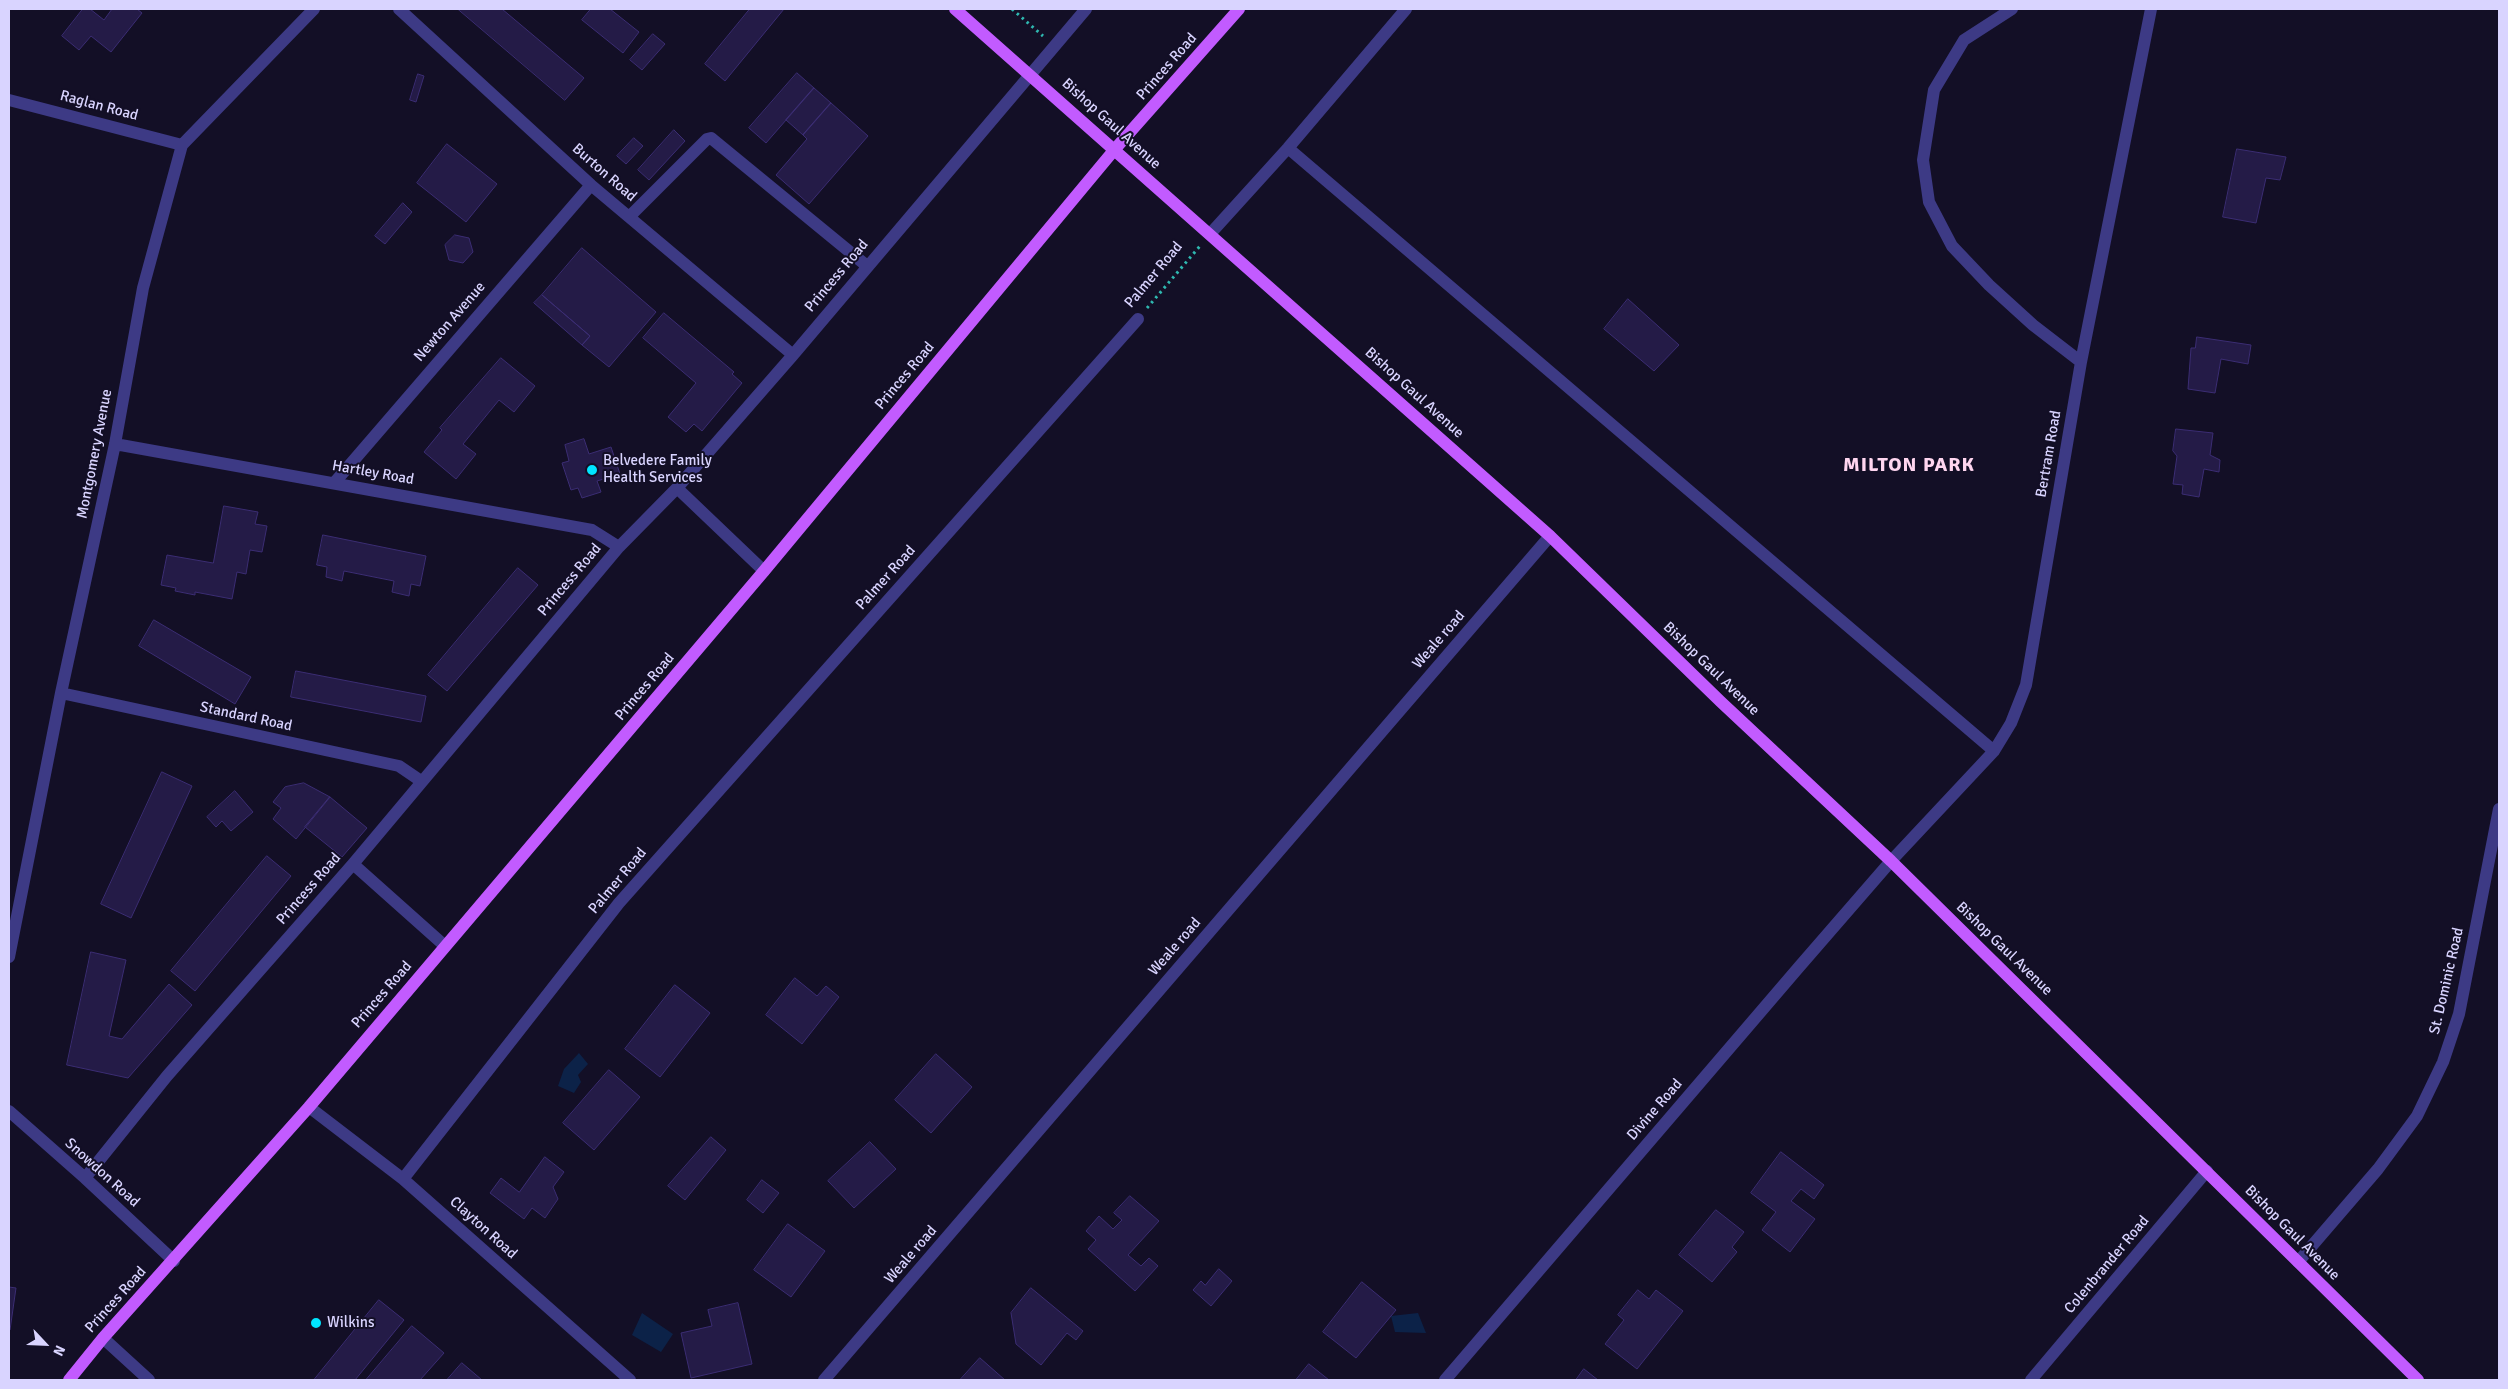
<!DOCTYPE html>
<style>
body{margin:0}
#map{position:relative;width:2508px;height:1389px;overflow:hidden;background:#130f26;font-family:Signika,sans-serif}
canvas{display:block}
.frame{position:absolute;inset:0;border:10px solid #d9d4ff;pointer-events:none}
.north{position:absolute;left:20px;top:1319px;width:50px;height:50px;-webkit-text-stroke:4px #130f26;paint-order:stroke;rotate:115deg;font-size:14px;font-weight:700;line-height:20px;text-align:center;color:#d9d4ff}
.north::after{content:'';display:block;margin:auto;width:18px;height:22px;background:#d9d4ff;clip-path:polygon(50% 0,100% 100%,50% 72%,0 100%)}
</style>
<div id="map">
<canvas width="2508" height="1389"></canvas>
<div class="frame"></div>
<div class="north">N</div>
</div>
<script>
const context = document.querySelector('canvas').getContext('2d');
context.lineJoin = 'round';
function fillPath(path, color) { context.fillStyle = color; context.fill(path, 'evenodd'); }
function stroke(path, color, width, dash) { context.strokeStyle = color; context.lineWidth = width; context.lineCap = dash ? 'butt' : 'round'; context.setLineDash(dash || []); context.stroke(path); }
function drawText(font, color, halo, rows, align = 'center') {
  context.font = font + ' Signika,sans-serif'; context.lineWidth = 4; context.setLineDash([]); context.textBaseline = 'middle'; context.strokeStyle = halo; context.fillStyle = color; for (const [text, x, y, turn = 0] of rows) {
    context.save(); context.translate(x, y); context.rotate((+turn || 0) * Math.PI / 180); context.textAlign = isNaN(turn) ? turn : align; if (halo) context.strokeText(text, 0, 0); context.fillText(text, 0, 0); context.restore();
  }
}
fillPath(new Path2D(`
 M579,1053L588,1064L578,1075L581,1082L574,1093L558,1086L564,1069Z
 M642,1313L673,1334L661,1352L632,1335Z
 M1418,1313L1426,1333L1395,1332L1391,1316Z`), '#0c2248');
const building = new Path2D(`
 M83,9H90L104,20L112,9H137L142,13L111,52L91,36L79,50L62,36Z
 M458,9H502L584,78L565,100Z
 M591,9H610L639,32L623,53L582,20Z
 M750,9H784L725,81L705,64Z
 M653,34L665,44L642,70L630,60Z
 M797,73L814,88L766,143L749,128Z
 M418,74L424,76L416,102L410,100Z
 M814,88L831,103L803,135L786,120Z
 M831,103L868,136L809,204L776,175L807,139L803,135Z
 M674,130L685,141L649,180L638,170Z
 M634,138L643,146L626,164L617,156Z
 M447,144L497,184L466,222L417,183Z
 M2237,149L2286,157L2280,180L2266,178L2256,223L2223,217Z
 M403,203L412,212L385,244L375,236Z
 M455,235L469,238L473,252L463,263L449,260L445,245Z
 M582,248L656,312L609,367L582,345L590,336L542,295Z
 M542,295L590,336L582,345L534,303Z
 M1628,299L1679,345L1654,371L1604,329Z
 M664,313L734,372L732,374L742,383L702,431L694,424L686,432L668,417L696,383L643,338Z
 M2197,337L2251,345L2248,364L2221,359L2215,393L2188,389L2191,348H2195Z
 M501,358L535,386L514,412L499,400L463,444L476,454L456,479L424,452L442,430L440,428Z
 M2176,429L2213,433L2210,455L2220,460L2219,472L2204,469L2199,497L2182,494L2183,485L2173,484L2177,456L2173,451Z
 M584,439L589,454L611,447L620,474L597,481L601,492L582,498L578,488L571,490L562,463L569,461L565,445Z
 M224,506L258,512L255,524L267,526L262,552L250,550L246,574L237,572L232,599L195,592V595L175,591L176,588L161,585L167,555L213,563Z
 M323,535L426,556L420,586L411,584L409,596L392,592L394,581L344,571L342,581L326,577L327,567L317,565Z
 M518,568L538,585L447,691L428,675Z
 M154,620L251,677L235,704L139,646Z
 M296,671L426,696L421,722L291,697Z
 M162,772L192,786L131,918L101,904Z
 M304,783L330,797L296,839L273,819L281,808L273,802L285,787Z
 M235,791L253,812L231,831L222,821L216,827L207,817Z
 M330,797L367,828L342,857L305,827Z
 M267,856L291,876L195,991L171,971Z
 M91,952L126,960L109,1036L122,1039L169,984L192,1005L128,1078L67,1065Z
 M795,978L817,996L826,986L839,997L802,1044L766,1015Z
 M675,985L710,1013L660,1077L625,1049Z
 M936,1054L972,1087L931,1133L895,1100Z
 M609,1070L640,1097L594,1150L563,1123Z
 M711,1137L726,1150L685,1200L668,1186Z
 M870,1142L896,1169L854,1208L828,1181Z
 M1781,1152L1824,1185L1814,1199L1801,1189L1791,1201L1815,1219L1790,1252L1762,1230L1776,1212L1751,1193Z
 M545,1157L564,1172L553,1187L558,1199L545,1218L532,1208L524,1219L490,1193L501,1178L519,1192Z
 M762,1180L779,1193L763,1213L747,1200Z
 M1130,1196L1159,1221L1128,1255L1141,1266L1149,1258L1158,1266L1135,1291L1088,1249L1096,1240L1086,1231L1099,1216L1113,1229L1122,1220L1114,1213Z
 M1716,1210L1744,1232L1732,1247L1737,1252L1712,1282L1679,1255Z
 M788,1224L825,1251L791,1297L754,1270Z
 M1219,1269L1232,1281L1211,1306L1193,1290L1201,1281L1205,1285Z
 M1362,1282L1396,1310L1356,1358L1323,1332Z
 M9,1287L16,1288L10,1330L9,1329Z
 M1031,1288L1083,1331L1076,1340L1067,1333L1041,1365L1016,1344L1011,1313Z
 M1638,1290L1649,1299L1656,1290L1683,1311L1637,1369L1605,1344L1624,1320L1618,1315Z
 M379,1300L404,1320L355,1380H314Z
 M738,1303L752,1364L691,1378L681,1333L712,1326L708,1310Z
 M412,1326L444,1353L420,1380H366Z
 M980,1358L1005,1380H960Z
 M462,1363L482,1380H447Z
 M1309,1364L1329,1380H1296Z
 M1584,1369L1598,1380H1576Z`);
fillPath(building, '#241b47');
stroke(building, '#3b2d73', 1);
stroke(new Path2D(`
 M1012,9L1043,36
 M1147,308L1200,246`), '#2fb8b0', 3, [2.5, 4]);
stroke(new Path2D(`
 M399,9L591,185L793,355
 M2012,9L1964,40L1934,90L1923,160L1929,202L1952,246L1989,285L2033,325L2081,362
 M9,100L182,145
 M1288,148L1994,751
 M629,217L707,139L711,138L867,266
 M1210,234L1288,148L1406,9
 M115,444L592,530L619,547
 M335,482L591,185
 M677,488L764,571
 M61,693L399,766L421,781
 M353,864L445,946
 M9,957L61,693L115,444L143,288L182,145L314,9
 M309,1107L403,1179L630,1380
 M9,1111L85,1178L174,1261
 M85,1178L167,1076L353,864L619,547L677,488L793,355L1086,9
 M403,1179L619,903L1138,319
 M2298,1262L2378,1169L2417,1116L2443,1062L2459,1014L2499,809
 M103,1338L149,1380
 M824,1380L1550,536
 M1445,1380L1799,967L1891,861L1994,751L2011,723L2026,685L2081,362L2151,9
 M2031,1380L2207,1171`), '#3d3a85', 12);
stroke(new Path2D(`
 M955,9L1550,536L1721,702L1891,861L2418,1380
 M69,1380L103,1338L309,1107L764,571L1115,149L1239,9`), '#c25bff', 12);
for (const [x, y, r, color] of [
 [592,470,6,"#00e5ff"],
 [316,1323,6,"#00e5ff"]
]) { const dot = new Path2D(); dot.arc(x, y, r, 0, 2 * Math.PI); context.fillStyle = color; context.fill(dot); stroke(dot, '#130f26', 2); }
drawText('15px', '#d9d4ff', '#130f26', [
 ["Princes Road",1167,67,-49],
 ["Raglan Road",99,106,15],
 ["Bishop Gaul Avenue",1111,124,42],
 ["Burton Road",604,173,41],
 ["Palmer Road",1154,275,-50],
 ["Princess Road",837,276,-50],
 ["Newton Avenue",450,322,-49],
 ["Princes Road",905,376,-50],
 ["Bishop Gaul Avenue",1414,393,42],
 ["Montgomery Avenue",95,454,-79],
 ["Bertram Road",2049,454,-80],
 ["Hartley Road",373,473,10],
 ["Palmer Road",886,578,-48],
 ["Princess Road",570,580,-50],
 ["Weale road",1439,640,-49],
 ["Bishop Gaul Avenue",1711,669,44],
 ["Princes Road",645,687,-50],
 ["Standard Road",246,717,12],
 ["Palmer Road",618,881,-50],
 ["Princess Road",309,889,-49],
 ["Weale road",1175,947,-49],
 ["Bishop Gaul Avenue",2004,949,44],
 ["St. Dominic Road",2447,981,-77],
 ["Princes Road",382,995,-49],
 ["Divine Road",1655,1110,-49],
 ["Snowdon Road",102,1173,42],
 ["Clayton Road",483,1228,42],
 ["Bishop Gaul Avenue",2292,1233,45],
 ["Weale road",911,1255,-49],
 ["Colenbrander Road",2107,1265,-50],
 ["Princes Road",116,1300,-48]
]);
drawText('15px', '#d9d4ff', '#130f26', [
 ["Belvedere Family",603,461],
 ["Health Services",603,478],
 ["Wilkins",327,1323]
], 'left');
context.letterSpacing = '1px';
drawText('bold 20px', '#ffd6f0', '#130f26', [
 ["MILTON PARK",1909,466]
]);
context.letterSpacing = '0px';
</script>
